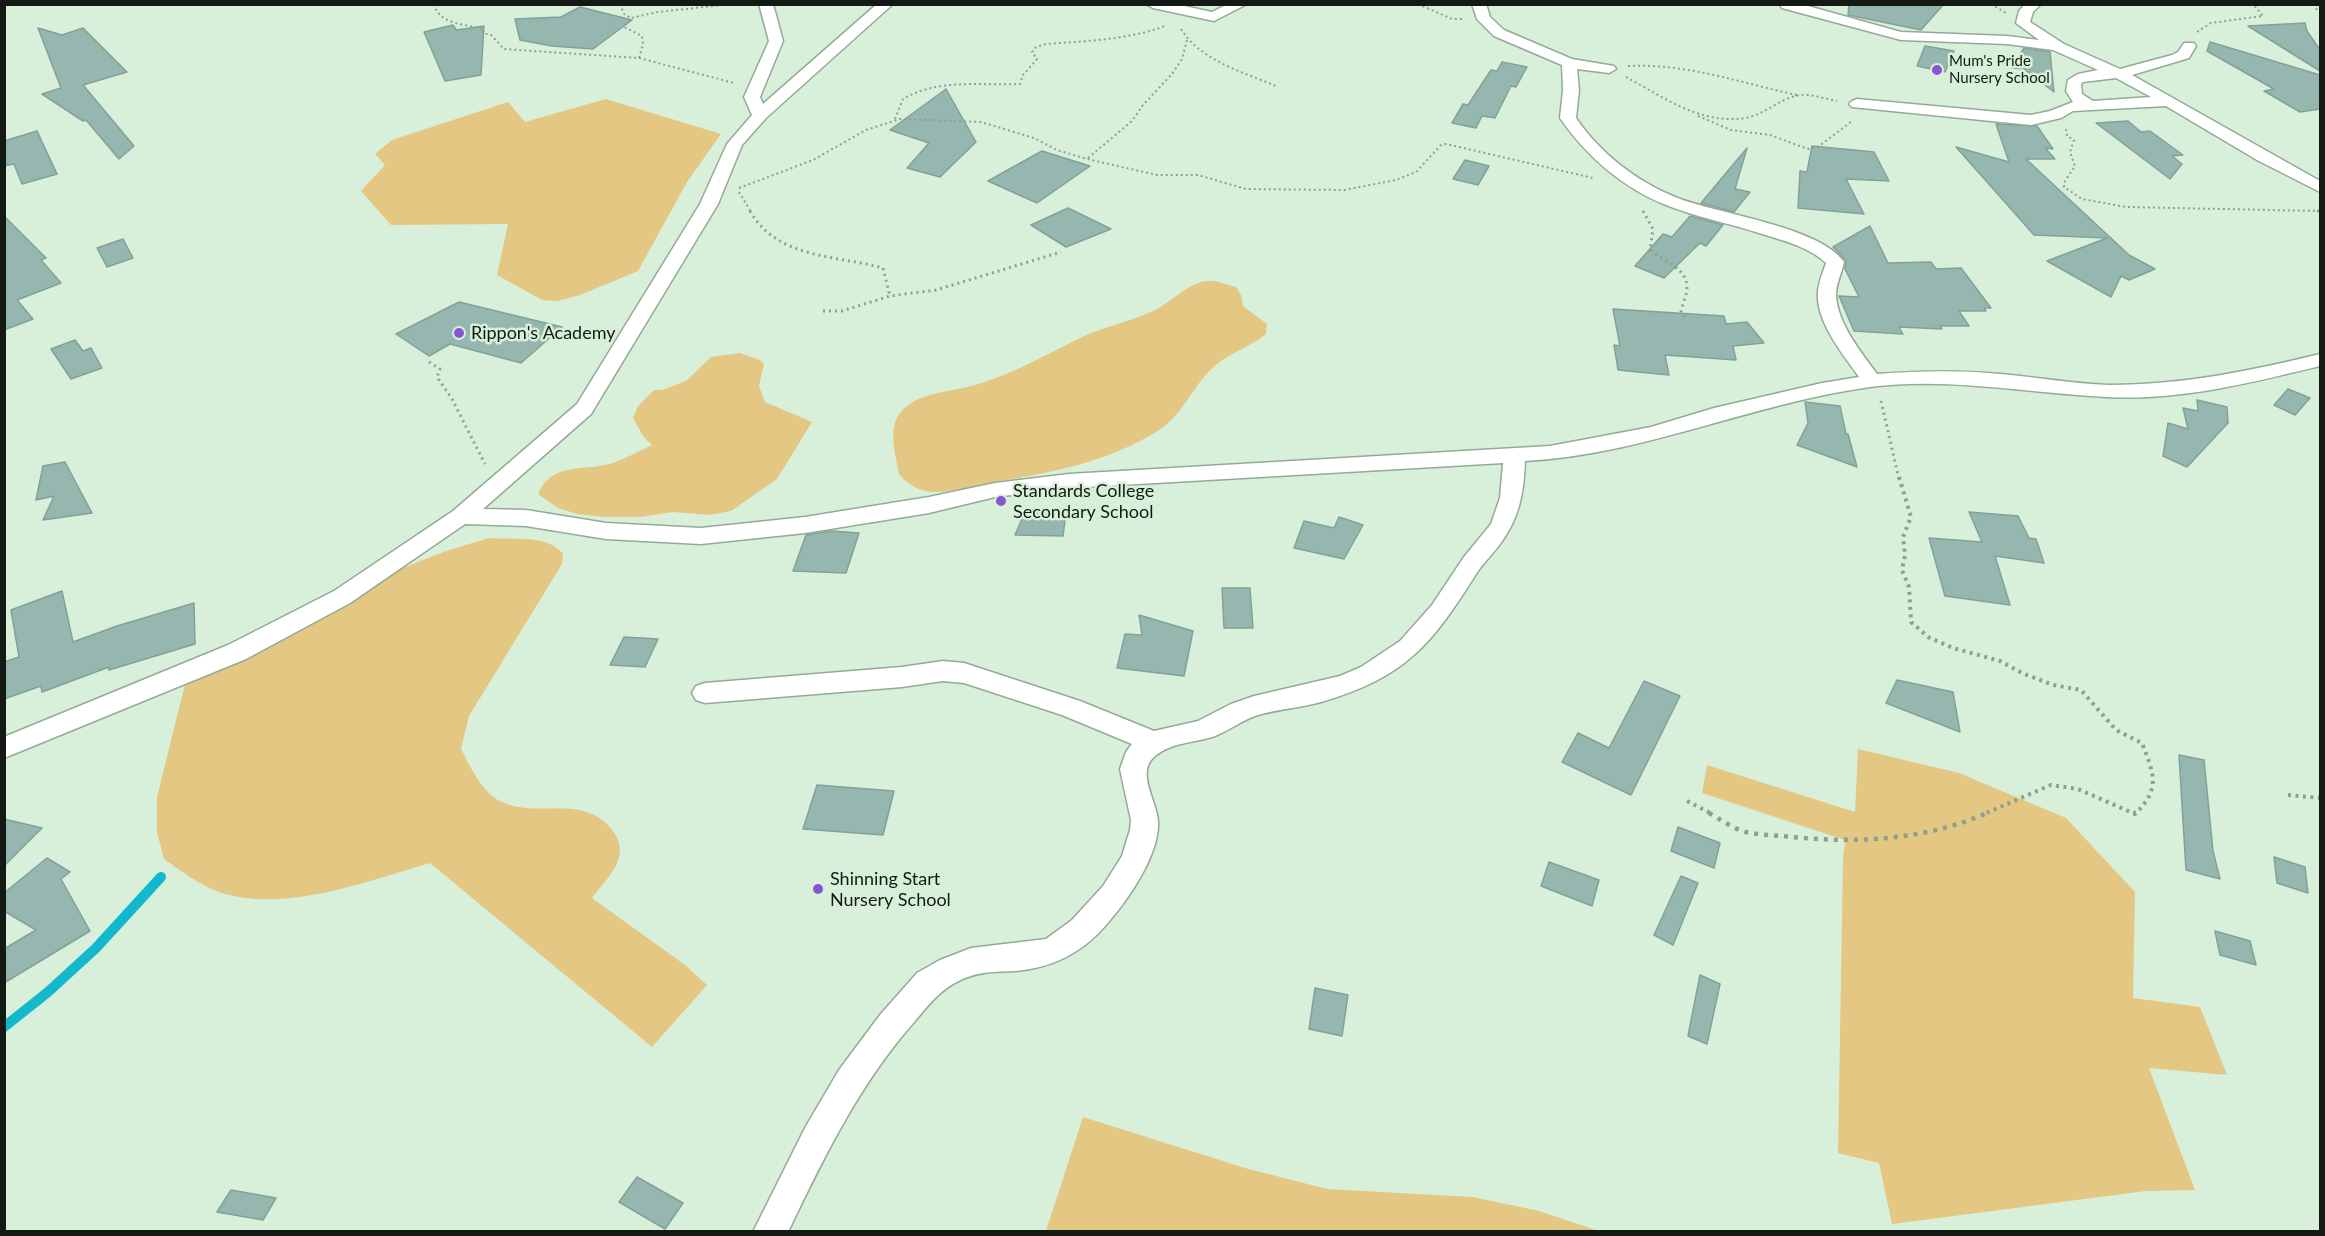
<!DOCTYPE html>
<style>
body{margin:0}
#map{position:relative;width:2325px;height:1236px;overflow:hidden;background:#d8f0da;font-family:Lato,sans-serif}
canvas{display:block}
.frame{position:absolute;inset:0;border:6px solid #121a13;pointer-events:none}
</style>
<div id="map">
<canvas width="2325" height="1236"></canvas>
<div class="frame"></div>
</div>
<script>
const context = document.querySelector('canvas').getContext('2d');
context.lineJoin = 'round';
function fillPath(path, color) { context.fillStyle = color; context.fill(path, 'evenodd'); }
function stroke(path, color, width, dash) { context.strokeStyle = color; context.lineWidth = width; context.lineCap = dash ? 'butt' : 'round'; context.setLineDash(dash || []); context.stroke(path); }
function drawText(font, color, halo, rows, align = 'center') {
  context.font = font + ' Lato,sans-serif'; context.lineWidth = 5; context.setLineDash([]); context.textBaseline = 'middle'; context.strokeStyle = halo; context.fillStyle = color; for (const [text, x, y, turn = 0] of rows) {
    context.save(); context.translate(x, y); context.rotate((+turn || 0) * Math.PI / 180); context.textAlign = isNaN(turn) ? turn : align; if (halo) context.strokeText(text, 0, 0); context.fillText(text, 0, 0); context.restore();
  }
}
fillPath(new Path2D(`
 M606,99L721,134L687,182L638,271L580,295L558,301L542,300L497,275L508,224L391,225L361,191L385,165L375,154L392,140L508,102L525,122Z
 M1205,281H1215L1236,287L1241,295L1243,306L1267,324L1266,334C1250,347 1231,352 1216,365C1193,384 1184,414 1159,430C1108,463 1048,473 989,483C972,486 953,492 935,492C921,492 908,485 899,474C896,455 887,430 900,413C914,394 946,392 967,387C1005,378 1038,359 1072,342C1097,328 1127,323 1153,311C1172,302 1184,286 1205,281Z
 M740,353L760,360L764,364L759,386L765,402L812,422L777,479L731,511L709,515L673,512L641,517H604L577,514L558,508L538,494C552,461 584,472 613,463C626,458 639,451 652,445L643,436L633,418L638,406L654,390H662L686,381L711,357Z
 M489,538C512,540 548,534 563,554L562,564L469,716L461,749C471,768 482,793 502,802C539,819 585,793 613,831C632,857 607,878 592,898L685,965L707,985L652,1047L430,863C368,881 283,914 219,892C200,885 181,871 164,859L157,832V797L188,672L403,568L446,551Z
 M1858,749L1959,773L2066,818L2135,892L2133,998L2200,1007L2227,1075L2149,1068L2195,1190L2146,1191L1892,1224L1879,1163L1838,1153L1843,859L1845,840L1702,793L1707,765L1855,812Z
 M1083,1117L1245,1168L1327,1189L1473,1197L1539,1211L1599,1231H1046Z`), '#e3c783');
stroke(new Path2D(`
 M4,1027L48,992L96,948L161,877`), '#12b9cd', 10);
const building = new Path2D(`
 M1849,4H1944L1921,30L1848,15Z
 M580,7L632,20L593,49L552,46L520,40L515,19L561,17Z
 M2305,23L2307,31L2320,50V71L2248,26Z
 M453,25L456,30L484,26L481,75L445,81L424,32Z
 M38,28L62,35L83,28L127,72L83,85L134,146L119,159L86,120L83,121L42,94L61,88Z
 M2210,42L2320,75V109L2300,112L2264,91L2274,89L2207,51Z
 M1925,46L1954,51L1945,72L1917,66Z
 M2024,48L2050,52L2054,92L2024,69L2012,68Z
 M1502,62L1527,67L1516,87L1511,86L1495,118L1482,116L1476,128L1452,123L1463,104L1468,105L1491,70L1497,71Z
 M946,89L976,142L940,177L907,168L929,143L890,130Z
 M2128,121L2141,132L2150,131L2183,155L2172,156L2182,164L2170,179L2096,123Z
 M1996,124L2037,126L2053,149L2045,148L2055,159H2026L2129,255L2155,269L2129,280L2121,276L2111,297L2047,261L2107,238L2034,235L1956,147L2009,162Z
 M37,131L57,174L22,184L14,164L4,166V141Z
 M1812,146L1874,152L1889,181L1846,179L1864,214L1798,208L1800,171L1807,172Z
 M1747,148L1735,189L1750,192L1734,212L1701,203Z
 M1042,151L1090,166L1037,203L988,181Z
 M1465,160L1489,166L1478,185L1453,179Z
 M1068,208L1111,229L1066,247L1031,225Z
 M4,216L46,258L41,260L61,283L17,300L33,319L4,330Z
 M1690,216L1723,225L1706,246L1700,243L1664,278L1635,266L1663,234L1672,237Z
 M1870,226L1888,263L1931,262L1936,269L1961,268L1991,308H1984L1986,311H1959L1969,326H1940L1942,329L1899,327L1903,334L1854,331L1839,296L1859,297L1845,269L1846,260L1833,247Z
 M123,239L133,258L107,267L97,248Z
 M459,302L562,327L521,363L450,344L429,356L396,334Z
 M1613,309L1724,316L1726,324L1747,322L1764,343L1733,346L1736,360L1665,355L1669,375L1618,370L1614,345L1620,346Z
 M75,340L83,351L91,348L102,368L71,379L51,349Z
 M2288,389L2310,398L2295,415L2274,405Z
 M2197,400L2227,407L2228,423L2187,467L2163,456L2168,423L2188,429L2183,408L2198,411Z
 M1805,402L1840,406L1846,434H1848L1857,467L1797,445L1808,423Z
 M65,462L92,513L43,520L54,496L36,500L43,466Z
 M1025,512L1066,513L1063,536L1015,535Z
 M1969,512L2018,516L2029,538L2036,539L2044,563L1995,556L2010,605L1945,596L1929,538L1982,542Z
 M1339,517L1363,525L1344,559L1294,548L1304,521L1334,528Z
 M831,531L859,533L846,573L793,571L806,535Z
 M1222,588H1250L1253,628H1224Z
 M62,591L73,642L117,626L194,603L195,644L109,670V667L42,692L41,686L4,699V662L19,657L11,610Z
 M1139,615L1193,631L1184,676L1117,668L1125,634L1142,635Z
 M624,637L658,639L645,667L610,665Z
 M1897,680L1953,692L1960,732L1886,703Z
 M1644,681L1680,696L1631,795L1562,762L1578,733L1609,748Z
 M2179,755L2204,760L2213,851L2220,879L2186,870Z
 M817,785L894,791L883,835L803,829Z
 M4,819L42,828L4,866Z
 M1678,827L1720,843L1714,868L1671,851Z
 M2274,857L2305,867L2308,893L2277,883Z
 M47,858L70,872L61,879L90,931L4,983V949L36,930L4,911V893Z
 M1549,862L1599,880L1592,906L1541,886Z
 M1681,876L1698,883L1673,945L1654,935Z
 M2215,931L2250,941L2256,965L2220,955Z
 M1700,975L1720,984L1707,1044L1688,1036Z
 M1315,988L1348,995L1342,1036L1309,1029Z
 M637,1177L683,1203L665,1229L619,1202Z
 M231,1190L276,1198L263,1220L217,1212Z`);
fillPath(building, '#96b7af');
stroke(building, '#81a199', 1.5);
const street = new Path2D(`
 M759,4H773L783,41L760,97L763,104L877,4H893L766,118L742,145L718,204L591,414L483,509L526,510L606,523L701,528L805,517L929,497L995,483L1069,474L1550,446L1651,427L1714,408L1822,383L1859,377C1843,354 1815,321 1818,291C1819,281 1823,272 1826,263C1808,246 1781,240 1759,233C1728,223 1696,217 1666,205C1623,188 1586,156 1560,118L1563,90L1562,65L1494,36L1477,19L1472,4H1486L1490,17L1504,30L1572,59L1614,66L1616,69L1609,73L1577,69L1579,90L1576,118C1600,153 1636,181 1675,197C1716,214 1819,226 1844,262C1842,273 1836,283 1836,295C1837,323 1861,352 1877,374C1918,371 1959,370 2000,374C2036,377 2073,384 2109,385C2181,385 2250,371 2320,354V366C2250,383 2179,401 2106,397C2027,393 1949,377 1870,387C1753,403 1643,455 1525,461C1524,493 1519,519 1500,544C1493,554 1484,562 1478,571C1432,644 1407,677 1321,702C1300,708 1278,709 1258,715C1242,720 1230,730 1215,736C1195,743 1172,742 1155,756C1135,772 1157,801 1158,821C1160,855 1127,901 1106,925C1082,953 1052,968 1015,971C999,972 983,971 968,977C944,985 931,1002 915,1021C860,1083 824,1157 788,1232H753L805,1128L839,1070L880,1015L917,973L940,960L971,948L1046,939L1072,920L1103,886L1122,856L1130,830L1131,820L1120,769L1126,752L1132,744L1062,715L964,683L943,681L902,687L705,703L696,700L692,693L696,686L705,683L902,667L943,661L964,663L1080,701L1154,731L1198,721L1231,704L1254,696L1340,676L1361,667L1400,641L1432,605L1464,557L1491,524L1500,498L1503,463L1069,488L995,497L929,513L805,533L701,544L606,539L526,526L465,524L350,603L246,659L4,758V737L228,645L334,591L453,511L577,404L700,204L727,144L752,115L744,97L769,41Z
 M1146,4H1175L1212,12L1228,4H1247L1214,21L1153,8Z
 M1801,4L1901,32L2007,36L2039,40L2016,23L2019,11L2025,4H2041L2033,12L2030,22L2064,44L2120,69L2172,55L2178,52L2184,43H2194L2196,46L2189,58L2132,75L2320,181V192L2257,160L2166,106L2073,111L2061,118L2031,125L1852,107L1849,104L1852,101L1857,99L2031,115L2050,111L2073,102L2066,91L2068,80L2078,74L2098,70L2053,50L2007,44L1901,40L1782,8L1780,5ZM2116,78L2151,97L2093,101L2082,94L2081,84L2083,82Z`);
stroke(street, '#94aa96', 3);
stroke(new Path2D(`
 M434,4C439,25 466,24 483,29V33L491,35L504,49L639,58L734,83
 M620,4L624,14L631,18
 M1418,4L1452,19H1462
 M1991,4L2006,13
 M2316,4L2315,8L2320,12
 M1181,29C1201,61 1243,72 1276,86
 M2197,32L2211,23L2263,16L2253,4
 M639,58L643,44L642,36L624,27L631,18L658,12L731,4
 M1628,66C1686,63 1741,83 1797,95
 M1626,77C1663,97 1701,125 1745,118C1765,115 1781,97 1801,95C1813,94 1825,99 1837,101
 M1698,116L1731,130L1770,135L1808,149L1818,147L1852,121
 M895,119L903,99C939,78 980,86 1020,84L1023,75L1037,59L1032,52L1036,47L1046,44C1086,41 1127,40 1165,26
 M2066,129L2067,136L2074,140L2070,152L2075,166L2065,181L2064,187L2082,199L2126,207L2320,211
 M1088,158L1132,121L1143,105L1172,74L1182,59L1187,40
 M739,188L813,160L866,130L900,119L981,122L1034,138L1057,150L1087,159L1157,175H1198L1246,189L1344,190L1396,180L1416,172L1441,145L1446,144L1593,178
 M739,192L751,212`), '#8d9f8f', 2, [2, 3]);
stroke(new Path2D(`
 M750,211C777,259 836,255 883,268L890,296
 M1643,211L1653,229L1650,249C1661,261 1687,267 1687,287C1687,295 1683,303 1681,311L1685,318
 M2317,211H2320
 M823,311H842L890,296L936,290L1061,252
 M429,362L440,369L437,377L452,399L485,464
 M1881,401L1899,479`), '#8d9f8f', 3, [2, 4]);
stroke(new Path2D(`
 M1899,477L1911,517L1903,537L1905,555L1902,570L1909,587L1911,622L1928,637L1953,648L2000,661L2022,673L2053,685L2081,690L2116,730L2142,743C2154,774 2161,789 2135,814L2078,789L2051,785L1984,814
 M2288,795L2320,798
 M1687,801L1712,814`), '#8d9f8f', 4, [3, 4.5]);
stroke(new Path2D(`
 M1709,813C1720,819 1733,829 1746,832C1758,835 1771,835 1783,836C1852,844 1923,841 1987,813
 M2133,813H2136`), '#8d9f8f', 4.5, [4, 6]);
fillPath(street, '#fff');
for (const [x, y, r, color] of [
 [1937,70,6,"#8556cf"],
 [459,333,6,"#8556cf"],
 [1001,501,6,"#8556cf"],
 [818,889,6,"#8556cf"]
]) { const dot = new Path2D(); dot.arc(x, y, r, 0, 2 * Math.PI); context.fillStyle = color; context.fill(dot); stroke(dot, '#d8f0da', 2); }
drawText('15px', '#121a13', '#d8f0da', [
 ["Mum's Pride",1949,61],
 ["Nursery School",1949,78]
], 'left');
drawText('18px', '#121a13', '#d8f0da', [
 ["Rippon's Academy",471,333],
 ["Standards College",1013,491],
 ["Secondary School",1013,512],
 ["Shinning Start",830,879],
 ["Nursery School",830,900]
], 'left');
</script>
